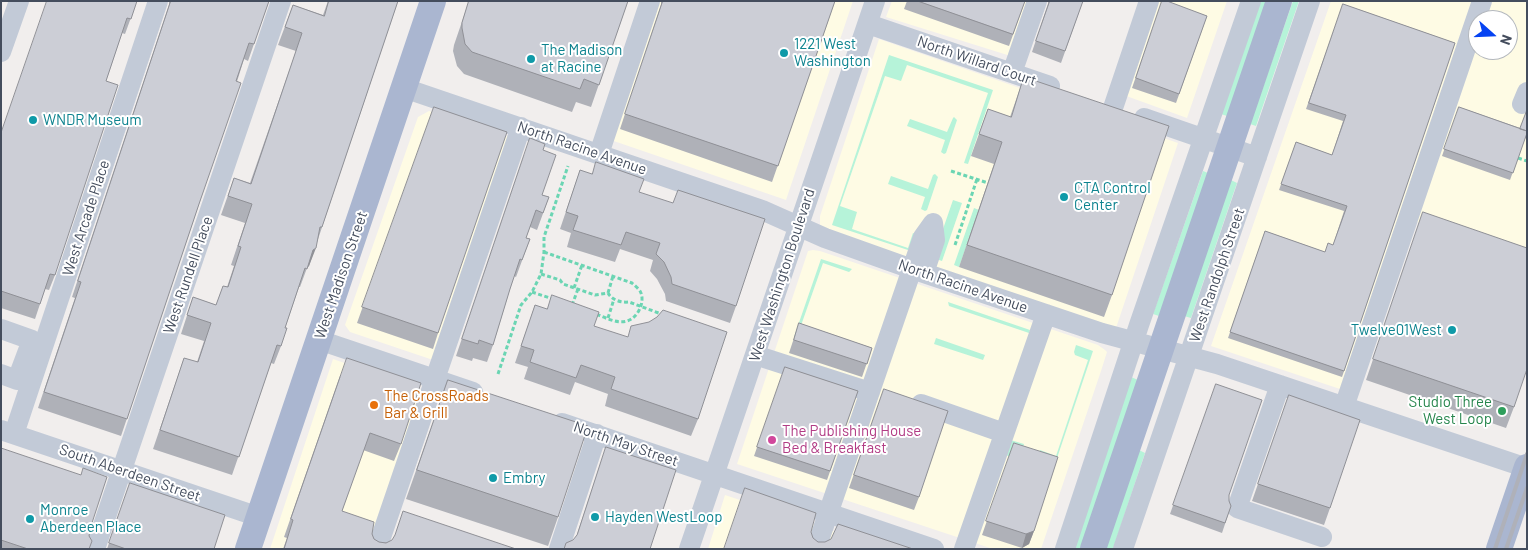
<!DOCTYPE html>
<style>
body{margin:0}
#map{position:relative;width:1528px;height:550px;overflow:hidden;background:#f1eeed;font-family:Barlow,sans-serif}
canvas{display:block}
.frame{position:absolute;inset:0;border:2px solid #444d5d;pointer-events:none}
.north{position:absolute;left:1468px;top:10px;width:50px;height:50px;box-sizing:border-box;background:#fff;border:1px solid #b4b8be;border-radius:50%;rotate:110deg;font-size:14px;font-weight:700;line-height:20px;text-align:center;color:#444d5d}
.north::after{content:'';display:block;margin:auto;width:18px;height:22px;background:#0643f2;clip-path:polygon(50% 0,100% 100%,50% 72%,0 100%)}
</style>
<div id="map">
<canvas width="1528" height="550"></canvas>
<div class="frame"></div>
<div class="north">N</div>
</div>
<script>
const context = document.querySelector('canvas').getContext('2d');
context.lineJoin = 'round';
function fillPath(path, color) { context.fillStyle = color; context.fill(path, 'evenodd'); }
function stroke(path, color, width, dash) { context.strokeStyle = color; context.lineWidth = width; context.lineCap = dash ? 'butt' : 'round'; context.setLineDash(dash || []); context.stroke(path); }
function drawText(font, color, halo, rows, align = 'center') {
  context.font = font + ' Barlow,sans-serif'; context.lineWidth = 4; context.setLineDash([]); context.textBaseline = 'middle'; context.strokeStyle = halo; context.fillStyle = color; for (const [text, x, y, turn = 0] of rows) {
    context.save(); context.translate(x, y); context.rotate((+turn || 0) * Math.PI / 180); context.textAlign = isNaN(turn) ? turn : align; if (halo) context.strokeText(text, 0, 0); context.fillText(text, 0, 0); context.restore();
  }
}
fillPath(new Path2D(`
 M650,1H853L786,200L605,138Z
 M892,1H1037L1017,58L886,17Z
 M1149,1H1227L1187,118L1118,93Z
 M1331,1H1527V259L1408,219L1349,392L1211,346ZM1478,20H1508V50H1478Z
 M879,39L1178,143L1116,328L827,230L820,226V216Z
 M429,111L518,140L442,363L350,332L345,325L418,117Z
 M813,250L820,251L1098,345L1105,350L1107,352L1101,371L1041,549H993L737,464L808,251Z
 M333,359L430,393L379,549H270Z
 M725,495L887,549H708Z`), '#fefbe4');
fillPath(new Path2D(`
 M1260,1H1266L1227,116L1221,114Z
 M1293,1H1299L1256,126L1250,124Z
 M889,55L993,90L968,164L964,163L988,93L907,65L901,81L885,76L840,206L857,212L852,229L908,248L913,233L919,235L914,252L832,225Z
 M954,117L957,120L946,153L944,154L941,152L945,140L907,126L910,119L947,132L953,118Z
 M1203,171L1208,173L1159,316L1153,314Z
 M935,174L938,177L927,210L925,211L921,209L925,197L888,184L891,176L928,189L933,175Z
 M1231,180L1237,183L1191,318L1184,316Z
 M953,200L962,203L942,261L933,258Z
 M974,208L979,210L959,267L954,265Z
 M821,259L852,269L849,272L823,263L798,334L794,337Z
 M948,302L1030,330L1029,333L949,306Z
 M936,338L985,355L983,360L934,344Z
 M1076,345L1093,351L1053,470L1002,454L1007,439L1024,444L1020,456L1036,462L1040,450L1056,456L1088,360L1075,355L1074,352Z
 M1131,377L1138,380L1080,549H1074Z
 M1139,450L1145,453L1113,549H1106Z`), '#b6f3d9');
stroke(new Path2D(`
 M1518,158L1527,161
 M951,171L988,183
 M955,245L977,179
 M544,252L632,283C634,285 638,288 640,291C646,301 638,318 627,321C617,324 606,318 596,314
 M541,274L560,280L563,284L595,295L608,293C612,300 621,303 629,302L664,315
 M574,288L582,265
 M532,292L553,299
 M608,293L613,276
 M572,305L578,289
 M608,318L614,299
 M498,374L521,305L532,292L541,274L544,252V237L568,166`), '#6bd5b3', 3, [4, 2.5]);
stroke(new Path2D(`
 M868,24L1050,86
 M1,52L19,1
 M1012,73L1037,1
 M404,88L762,210L825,238L912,269L1102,333L1217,364L1527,468
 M1522,104L1527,92
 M1113,108L1149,1
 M1144,118L1257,157
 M599,154L650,1
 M1,329L32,340L17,380L1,374
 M319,340L473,392
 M755,355L870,392
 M1280,385L1237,508L1322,537
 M921,404L1004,433
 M1344,407L1482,1
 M562,423L934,549
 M1,430L259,517
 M14,434L158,1
 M95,549L281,1
 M377,549L521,127
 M559,549L597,434
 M689,549L875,1
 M816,549L912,269L923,237L933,223L935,240L924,273
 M964,549L1046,314
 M1065,549L1139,325L1251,1
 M1123,549L1310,1`), '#c2cad7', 20);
stroke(new Path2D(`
 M248,549L433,1
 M1093,549L1279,1
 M1499,549L1527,467`), '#aab6d0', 26);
stroke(new Path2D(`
 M1495,549L1527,454
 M1506,549L1527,488`), '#afb1b9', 4);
fillPath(new Path2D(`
 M137,1L125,34L122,33L106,81L55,275L49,290L45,289L35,319L1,308V132Z
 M169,1H269L248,61L244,59L199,204L121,436L38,408L75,298L72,297L169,5Z
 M328,1H398L309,266L307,268L300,287H299L285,328L281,346L274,364L271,363L232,475L153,449L184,358L197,362L204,341L181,334L193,297L216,305L223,286L227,287L234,266L231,265L245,223L221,215L234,178L250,183L296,51L278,45L293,5L323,15Z
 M469,1H628L591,107L576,102L572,112L464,74L457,66L453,51L454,45Z
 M661,1H835L772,182L620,129L661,5Z
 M907,1H1025L1009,46L904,9Z
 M1048,1H1083L1061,63L1032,52L1048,4Z
 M1162,1L1207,16L1176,103L1132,88Z
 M1343,4L1455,43L1342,377L1228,338L1265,231L1325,252L1333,245L1344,211L1279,190L1296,142L1332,155L1343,121L1306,109Z
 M1024,77L1112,295L1104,317L959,267L994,164L971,156L980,131L988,109L1010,117Z
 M434,107L438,333L433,349L357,323Z
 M1459,107L1520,128L1527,110V139L1525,138L1510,180L1442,156Z
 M543,150L542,195L549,197L537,230L530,227L526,238L530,239L516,277L514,276L510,289L493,345L487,362L473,358L472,361L456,356L524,155Z
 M580,170L639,192L736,306L730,323L666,301L665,294L657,279L650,271L653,260L620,249L615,262L567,247L571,233L560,229Z
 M1423,212L1514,407L1506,428L1366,380Z
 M535,305L594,326L698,419L691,436L605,406L608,394L575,382L570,395L524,379L528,367L515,363Z
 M799,323L872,348L862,377L789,353Z
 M785,367L858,391L827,480L754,456Z
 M340,376L401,444L394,461L363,450L342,511L372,534L374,539L379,542L516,549H283L287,538L284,537Z
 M448,380L558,517L548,546L406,499Z
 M1216,384L1229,495V501L1231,506L1222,533L1170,514Z
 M884,389L919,497L914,510L849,488Z
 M1289,395L1330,508L1324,525L1252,501Z
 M1014,443L1034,531L1029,544L1022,548L982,535Z
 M606,447L650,549L573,540L576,537Z
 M1,448L90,529L89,549H1Z
 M130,483L214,549H107Z`), '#afb1b8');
fillPath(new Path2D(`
 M316,248L309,266L306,268L313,250Z
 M1034,531L1029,544L1022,548L1026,534Z`), '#8f9096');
const building = new Path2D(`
 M47,1H137L131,19L127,18L106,81L118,85L55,275L50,274L40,304L1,291V133Z
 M171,1H269L254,44L249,43L236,81L241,83L199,204L127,419L44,392L81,282L78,281Z
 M329,1H398L322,227H320L316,248L313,250L307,269L305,268L285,328H287L281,346L277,345L239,457L160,430L184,358L198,362L211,323L187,315L193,297L216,305L223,286L228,287L241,247L238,246L252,204L228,196L234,178L251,184L302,33L285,27L293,5L324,16Z
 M469,1H628L599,85L584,79L580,89L472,52L465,44L462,28V23Z
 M663,1H835L778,166L625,114Z
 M918,1H1025L1013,34Z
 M1050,1H1083L1065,51L1036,41Z
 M1162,1H1167L1207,16L1179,94L1136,78Z
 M1343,4L1455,43L1344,371L1230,332L1265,231L1325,252L1328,243L1333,245L1347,206L1281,184L1296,142L1332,155L1346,115L1309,103Z
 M1024,77L1169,126L1112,295L967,245L1002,142L979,134L988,109L1011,117Z
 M434,107L507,132L438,333L362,307Z
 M1459,107L1527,131V133L1513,173L1444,149Z
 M1527,110V131L1520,129Z
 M530,138L545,144L543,150L556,155L542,195L549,197L543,213L536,210L526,238L530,239L522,260L520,259L510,289L493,345L479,340L478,344L462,339Z
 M596,162L644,179L639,192L673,203L678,190L765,219L736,306L672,284L671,277L664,262L656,254L660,243L626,232L621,245L573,230L578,216L566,212L580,170L592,174Z
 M1423,212L1527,248V369L1514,407L1373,359Z
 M552,295L599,312L594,326L628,337L631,326L649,322L657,317L663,310L727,332L698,419L611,389L615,377L581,365L576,378L530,362L534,350L521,346L535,305L547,309Z
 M799,323L872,348L867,364L794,340Z
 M347,358L421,383L401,444L370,433L342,511L374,522L372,534L374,539L379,542L386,543L392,540L395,535L403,511L516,549H284L293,520L291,519Z
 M785,367L858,391L830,471L757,447Z
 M448,380L588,426L558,517L417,470Z
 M1216,384L1262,400L1229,495V501L1231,506L1225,523L1173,505Z
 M884,389L948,411L919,497L854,475Z
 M1289,395L1360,420L1330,508L1258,484Z
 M1014,443L1058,457L1034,531L1026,534L986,521Z
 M606,447L676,470L650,549H564L566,543L573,540L577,535Z
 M1,448L81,475L83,468L107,477L90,529L89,536L92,541L89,549H28L1,540Z
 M130,483L225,515L214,549H126L109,543Z
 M745,488L816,513L811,532L813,538L818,542H825L831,539L838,524L913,549H724Z`);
fillPath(building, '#ccced6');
stroke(building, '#8f9096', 1);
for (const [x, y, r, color] of [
 [784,53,5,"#0f9aa8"],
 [531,59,5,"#0f9aa8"],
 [33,120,5,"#0f9aa8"],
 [1064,197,5,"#0f9aa8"],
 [1452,330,5,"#0f9aa8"],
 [374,405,5,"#e8710a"],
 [1502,411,5,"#2e9e5b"],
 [772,440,5,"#d1479c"],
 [493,478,5,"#0f9aa8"],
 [595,517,5,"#0f9aa8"],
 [30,519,5,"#0f9aa8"]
]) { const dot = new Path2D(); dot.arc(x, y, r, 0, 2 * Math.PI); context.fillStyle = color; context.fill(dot); stroke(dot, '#fff', 2); }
drawText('15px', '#0d838f', '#fff', [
 ["1221 West",794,44],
 ["Washington",794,61],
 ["The Madison",541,50],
 ["at Racine",541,67],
 ["WNDR Museum",43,120],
 ["CTA Control",1074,188],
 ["Center",1074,205],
 ["Twelve01West",1442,330,"right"],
 ["Embry",503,478],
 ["Monroe",40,510],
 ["Aberdeen Place",40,527],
 ["Hayden WestLoop",605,517]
], 'left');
drawText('15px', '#444d5d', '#fff', [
 ["North Willard Court",977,61,19],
 ["North Racine Avenue",582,148,19],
 ["West Arcade Place",86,218,-72],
 ["West Rundell Place",188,275,-71],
 ["West Madison Street",341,275,-71],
 ["West Washington Boulevard",782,275,-72],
 ["West Randolph Street",1217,275,-71],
 ["North Racine Avenue",963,286,19],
 ["North May Street",626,444,19],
 ["South Aberdeen Street",130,473,19]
]);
drawText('15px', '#c56008', '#fff', [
 ["The CrossRoads",384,396],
 ["Bar & Grill",384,413]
], 'left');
drawText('15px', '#27864d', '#fff', [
 ["Studio Three",1492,402],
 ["West Loop",1492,419]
], 'right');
drawText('15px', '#b23c85', '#fff', [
 ["The Publishing House",782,431],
 ["Bed & Breakfast",782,448]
], 'left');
</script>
